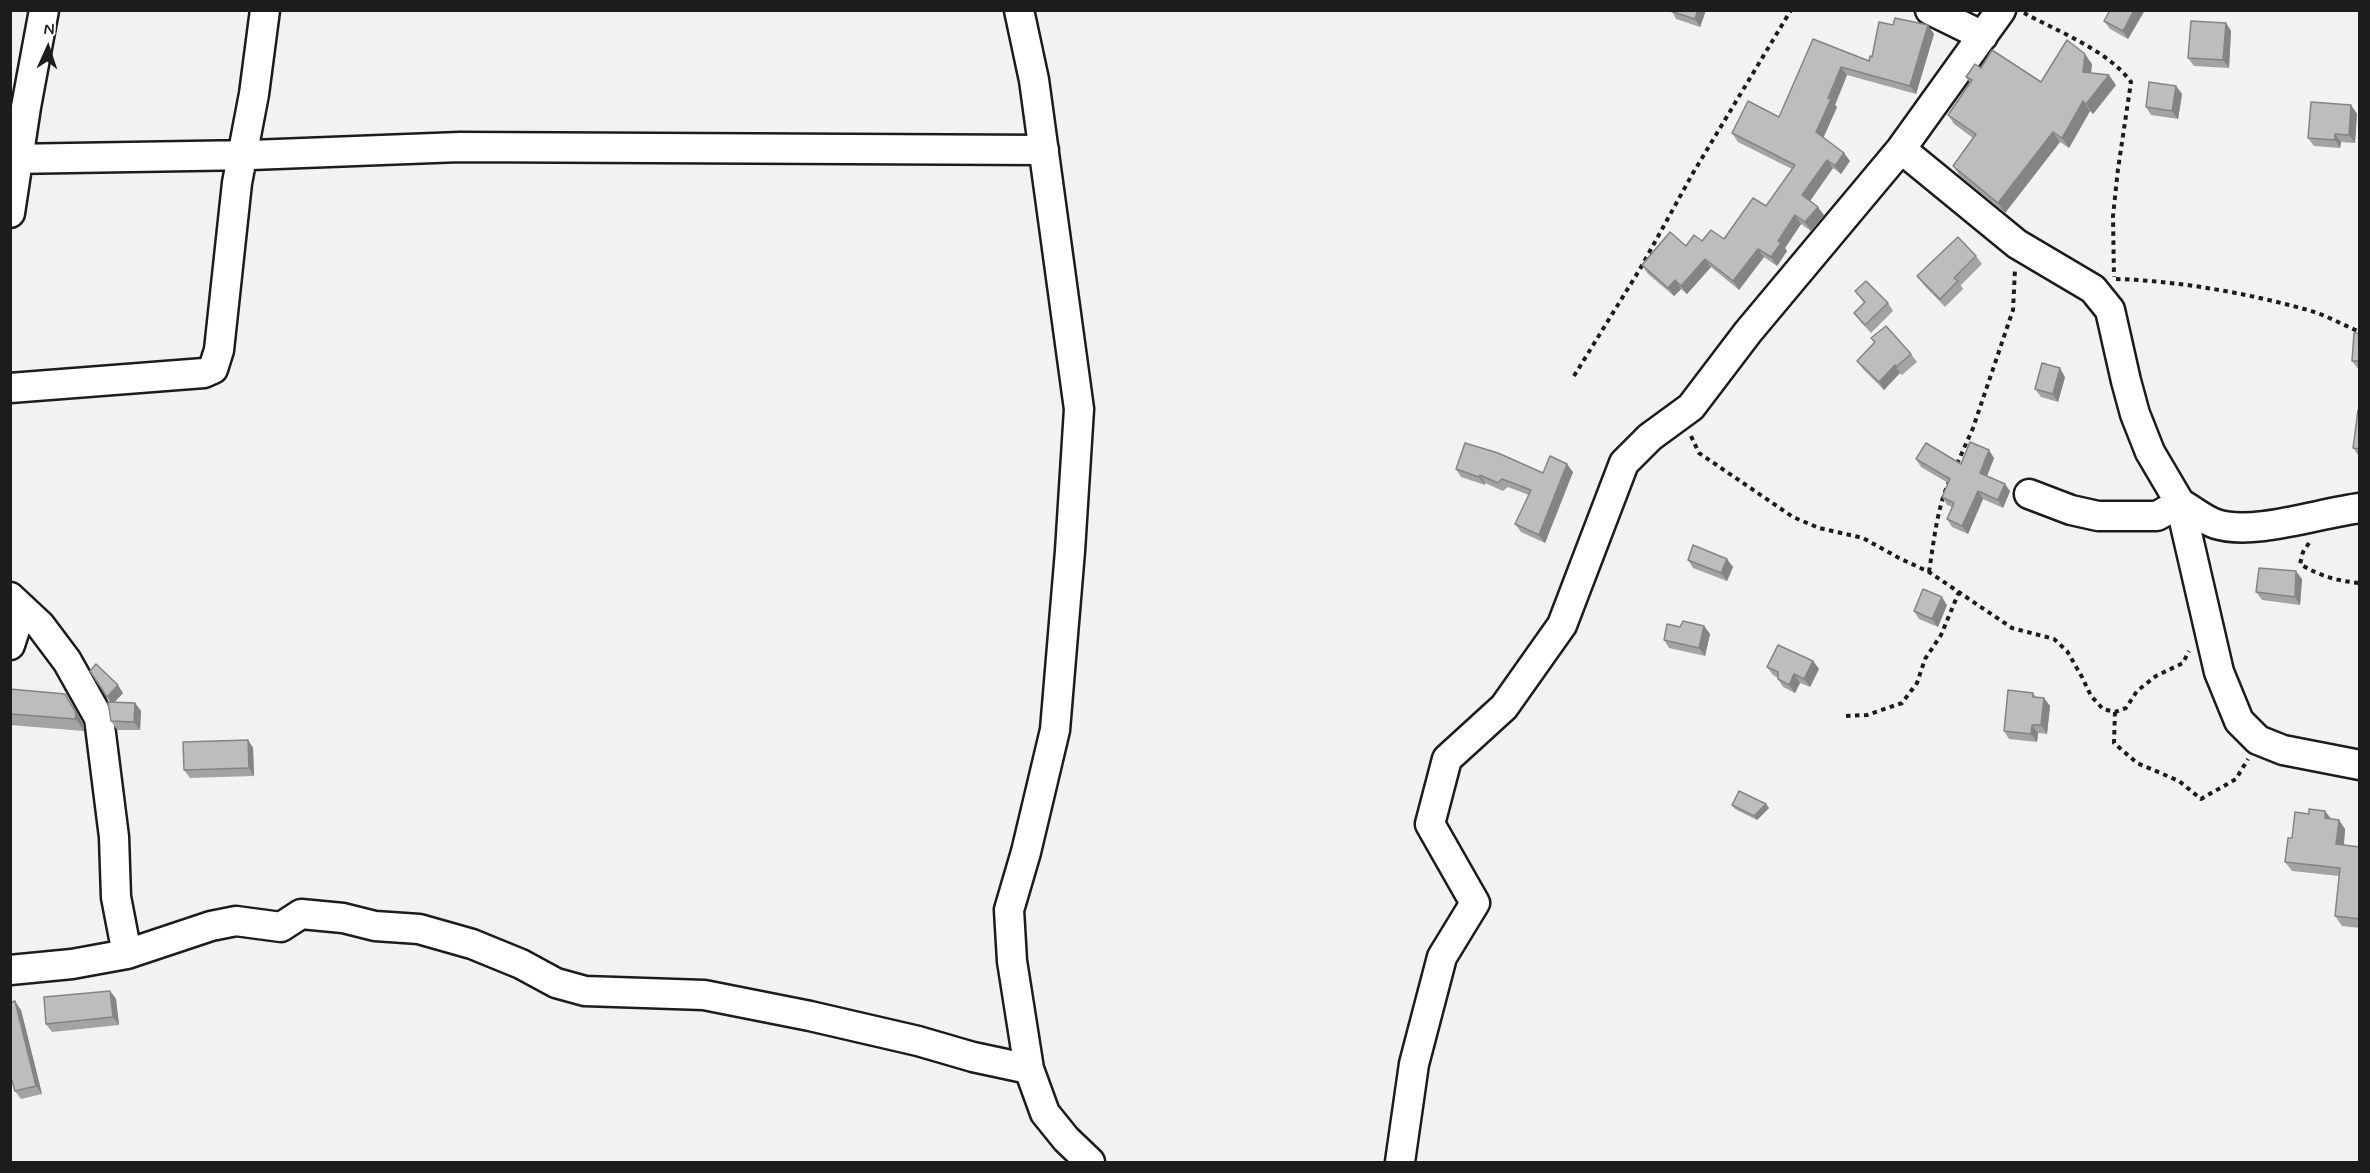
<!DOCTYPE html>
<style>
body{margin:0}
#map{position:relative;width:2370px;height:1173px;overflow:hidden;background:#f2f2f2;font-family:Mynerve,sans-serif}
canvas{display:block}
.frame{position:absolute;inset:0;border:12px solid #1c1c1c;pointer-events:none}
.north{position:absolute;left:18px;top:18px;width:60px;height:60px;-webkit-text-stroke:4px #fff;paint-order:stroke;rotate:3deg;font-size:16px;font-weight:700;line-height:24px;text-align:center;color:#1c1c1c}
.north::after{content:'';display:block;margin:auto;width:21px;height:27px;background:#1c1c1c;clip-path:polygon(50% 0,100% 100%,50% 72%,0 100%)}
</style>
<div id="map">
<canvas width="2370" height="1173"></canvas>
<div class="frame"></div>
<div class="north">N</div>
</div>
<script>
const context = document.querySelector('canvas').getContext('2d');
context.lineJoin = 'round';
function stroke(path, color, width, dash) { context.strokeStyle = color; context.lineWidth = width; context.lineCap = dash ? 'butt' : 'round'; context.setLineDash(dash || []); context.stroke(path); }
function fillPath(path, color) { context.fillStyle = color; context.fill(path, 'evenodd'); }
const minor = new Path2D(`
 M1019,10L1034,80L1079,409L1070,551L1055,730L1026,852L1009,910L1012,961L1029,1069L1045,1113L1066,1139L1090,1162
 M1930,10L1983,36
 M1901,149L2017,244L2093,289L2110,310L2126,381L2135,414L2150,452L2180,503L2219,672L2239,721L2258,740L2283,750L2360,765
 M10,159L251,155L460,147L1044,150
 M10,213L26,107L44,10
 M10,388L204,373L213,369L219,350L237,183L254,94L265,10
 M2029,494L2071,510L2098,516H2157L2180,503C2191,509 2204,520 2216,524C2254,536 2319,513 2360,508
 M10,597L40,625L67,661L99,718L114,837L116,897L127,954
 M10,645L22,608
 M10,970L72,964L127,954L211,926L236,921L281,927L301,914L343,918L375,926L419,929L472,944L521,964L556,983L585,991L704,995L810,1016L918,1041L973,1057L1029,1069
 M1400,1162L1414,1064L1442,957L1475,903L1430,824L1447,759L1504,707L1562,625L1624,463L1650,437L1691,407L1748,332L1901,149L2001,10`);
stroke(minor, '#1c1c1c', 33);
stroke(new Path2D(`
 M2024,13C2057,31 2109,51 2131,82L2118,169L2113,216L2114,277
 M2116,279C2180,281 2246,293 2308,310C2326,315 2343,325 2360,332
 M1574,376L1640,269L1693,173L1791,10
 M1691,436L1699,453L1793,517L1819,528L1863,538L1899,558L1929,572L2012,628L2054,639L2067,651L2082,677L2091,696L2103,709L2115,712L2126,708L2137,691L2156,676L2183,663L2189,651
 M1957,464L1973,428L2013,310L2015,269
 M2309,543L2303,552L2300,564C2320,576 2337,581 2360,583
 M1929,572C1934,540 1937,508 1950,479
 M2115,712L2114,743L2137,763L2179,781L2201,799L2236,779L2248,759
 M1846,716L1867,715L1902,703L1917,683L1925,659L1941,635L1959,592`), '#1c1c1c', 4, [4.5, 4.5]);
stroke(minor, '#fff', 28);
fillPath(new Path2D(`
 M1671,10H1706L1700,27L1676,19Z
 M2110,10H2145L2128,39L2110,29L2104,21Z
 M2226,23L2231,31L2229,68L2194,66L2188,58Z
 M1934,34L1916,94L1847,75L1835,105L1837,107L1823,138L1850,161L1841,174L1833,168L1810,201L1824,215L1811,231L1801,224L1785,248L1787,251L1777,266L1764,257L1739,290L1711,267L1687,294L1681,289L1674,296L1648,274L1642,265L1686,246L1702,241L1724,239L1766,206L1792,169L1738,142L1732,133L1779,117L1813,39L1869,61L1872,57Z
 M2092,64L2091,73L2116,85L2093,114L2090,111L2069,148L2060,142L2005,213L1960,176L1953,166L1973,138L1954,124L1948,115L1970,83L1966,77L1981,68L2041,82Z
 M2176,86L2182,94L2178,119L2151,115L2146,107Z
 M2351,105L2357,114L2355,143L2341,142L2340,148L2314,146L2308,138Z
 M1976,256L1982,264L1961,285L1963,289L1945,307L1923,284L1917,276Z
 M1855,291L1888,303L1893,311L1871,333L1860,321L1854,313L1864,303Z
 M2360,333V369H2358L2352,361Z
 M1871,338L1911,354L1917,362L1902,375L1900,373L1884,390L1863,369L1857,361L1874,343Z
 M2065,377L2058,402L2041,397L2035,389Z
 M2360,410V456L2358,455L2353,448Z
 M1994,458L1987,476L2010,491L2003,508L1983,499L1968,534L1952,527L1947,519L1952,507L1947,505L1942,497L1948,483L1921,467L1916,459L1961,464Z
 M1456,469L1543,473L1573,472L1545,543L1521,532L1515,524L1529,495L1508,487L1503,491L1485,483V485L1461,477Z
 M1688,560L1733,567L1727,581L1693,568Z
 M2302,579L2300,605L2262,600L2256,592Z
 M1947,605L1938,627L1919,619L1914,611Z
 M1704,626L1710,634L1705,656L1669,648L1664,640L1680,627Z
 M1813,661L1819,669L1810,687L1800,683L1795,693L1783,687L1778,679V678L1773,675L1767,667Z
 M10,689L73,706L83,723L84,731L10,725Z
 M123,693L114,702L135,703L141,711L140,730H117L111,721V702Z
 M2033,693L2036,697L2044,698L2050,706L2047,734L2038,733L2037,742L2009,739L2004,731Z
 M248,740L253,748L254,776L190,778L184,770Z
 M1766,804L1769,808L1757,820L1735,809L1732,805Z
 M2331,819L2345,829L2344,845L2360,847V928L2342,926L2335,916L2339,876L2292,871L2285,862Z
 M110,991L116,999L119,1025L52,1032L46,1024Z
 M21,1010L42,1094L21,1099L15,1091Z`), '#a3a3a3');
fillPath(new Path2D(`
 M1698,10H1706L1700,27L1695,19Z
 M2134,10H2145L2128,39L2123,31Z
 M2226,23L2231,31L2229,68L2223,60Z
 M1928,25L1934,34L1916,94L1910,86Z
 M2085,54L2092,64L2090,81L2083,72Z
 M1841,67L1847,75L1835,105L1837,107L1822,141L1816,132Z
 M2109,75L2116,85L2093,114L2086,104Z
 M2176,86L2182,94L2178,119L2172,111Z
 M2083,101L2090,111L2069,148L2062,138Z
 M2351,105L2357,114L2355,143L2349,135Z
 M2053,132L2060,142L2005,213L1998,203Z
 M2335,134L2341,142L2340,148L2335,140Z
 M1844,153L1850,161L1841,174L1835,166Z
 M1827,160L1833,168L1808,204L1802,195Z
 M1818,207L1824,215L1811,231L1805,222Z
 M1795,215L1801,224L1785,248L1787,251L1777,266L1771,257L1778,241Z
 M1758,249L1764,257L1739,290L1733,281Z
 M1705,259L1711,267L1687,294L1681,286Z
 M1675,280L1681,289L1674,296L1668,288Z
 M1895,365L1900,373L1884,390L1879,382Z
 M2060,368L2065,377L2058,402L2053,394Z
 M1989,450L1994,458L1985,481L1980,473Z
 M1567,464L1573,472L1545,543L1539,535Z
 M1480,475L1485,483V485L1479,477Z
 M2005,484L2010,491L2003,508L1998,500Z
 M1978,491L1983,499L1968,534L1962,526Z
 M1727,559L1733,567L1727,581L1721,573Z
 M2296,571L2302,579L2300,605L2295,597Z
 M1942,597L1947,605L1938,627L1932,619Z
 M1704,626L1710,634L1705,656L1699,648Z
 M1813,661L1819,669L1810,687L1804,679Z
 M1794,674L1800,683L1795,693L1789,685Z
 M118,685L123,693L112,705L107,697Z
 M65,694L73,706L83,723L84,731L76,719Z
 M2044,698L2050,706L2047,734L2041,725Z
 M135,703L141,711L140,730L134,722Z
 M2032,725L2038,733L2037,742L2031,734Z
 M248,740L253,748L254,776L249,768Z
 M1766,804L1769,808L1757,820L1754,816Z
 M2325,811L2332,820L2325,818Z
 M2339,820L2345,829L2343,853L2336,844Z
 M110,991L116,999L119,1025L113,1017Z
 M15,1001L21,1010L42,1094L36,1086Z`), '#848484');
const building = new Path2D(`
 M1671,10H1698L1695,19L1670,11Z
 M2110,10H2134L2123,31L2104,21Z
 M1895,18L1928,25L1910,86L1841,67L1828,98L1831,99L1816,132L1844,153L1835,166L1827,160L1802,195L1818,207L1805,222L1795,215L1778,241L1781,243L1771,257L1758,249L1733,281L1705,259L1681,286L1675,280L1668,288L1642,265L1670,232L1686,246L1694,235L1702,241L1711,230L1724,239L1753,198L1766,206L1795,165L1732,133L1748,101L1779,117L1813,39L1869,61L1870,56L1872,57L1879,22L1893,25Z
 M2191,21L2226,23L2223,60L2188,58Z
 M2067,40L2085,54L2083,72L2109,75L2086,104L2083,101L2062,138L2053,132L1998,203L1953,166L1976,134L1948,115L1972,80L1966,77L1975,64L1981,68L1992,50L2041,82Z
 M2149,82L2176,86L2172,111L2146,107Z
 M2311,102L2351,105L2349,135L2335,134V140L2308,138Z
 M1958,237L1976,256L1954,278L1958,281L1940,299L1917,276Z
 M1866,281L1888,303L1865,325L1854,313L1865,302L1855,291Z
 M1886,326L1911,354L1896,367L1895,365L1879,382L1857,361L1875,342L1871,338Z
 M2354,333H2360V361H2352Z
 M2042,363L2060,368L2053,394L2035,389Z
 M2358,410H2360V449L2353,448Z
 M1970,442L1989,450L1980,473L2005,484L1998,500L1978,491L1962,526L1947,519L1954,503L1942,497L1950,479L1916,459L1926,443L1961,464Z
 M1465,443L1498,453L1543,473L1550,456L1567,464L1539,535L1515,524L1531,490L1502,479L1498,483L1480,475L1479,477L1456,469Z
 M1693,545L1727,559L1721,573L1688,560Z
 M2259,568L2296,571L2295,597L2256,592Z
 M1923,589L1942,597L1932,619L1914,611Z
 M1683,621L1704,626L1699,648L1664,640L1667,624L1680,627Z
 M1778,645L1813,661L1804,679L1794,674L1789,685L1778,679V672L1767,667Z
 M96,664L118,685L107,697L90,671Z
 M10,689L65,694L75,711L76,719L10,714Z
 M2008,690L2033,693V697L2044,698L2041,725H2032L2031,734L2004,731Z
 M108,702L135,703L134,722L111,721Z
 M248,740L249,768L184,770L183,742Z
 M1739,791L1766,804L1754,816L1732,805Z
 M2309,809L2325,811V818L2339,820L2336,844L2360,847V919L2335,916L2340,868L2285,862L2288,838H2292L2295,812L2309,814Z
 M110,991L113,1017L46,1024L44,997Z
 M15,1001L36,1086L15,1091L10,1074V1003Z`);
fillPath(building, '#bdbdbd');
stroke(building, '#848484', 1.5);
</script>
